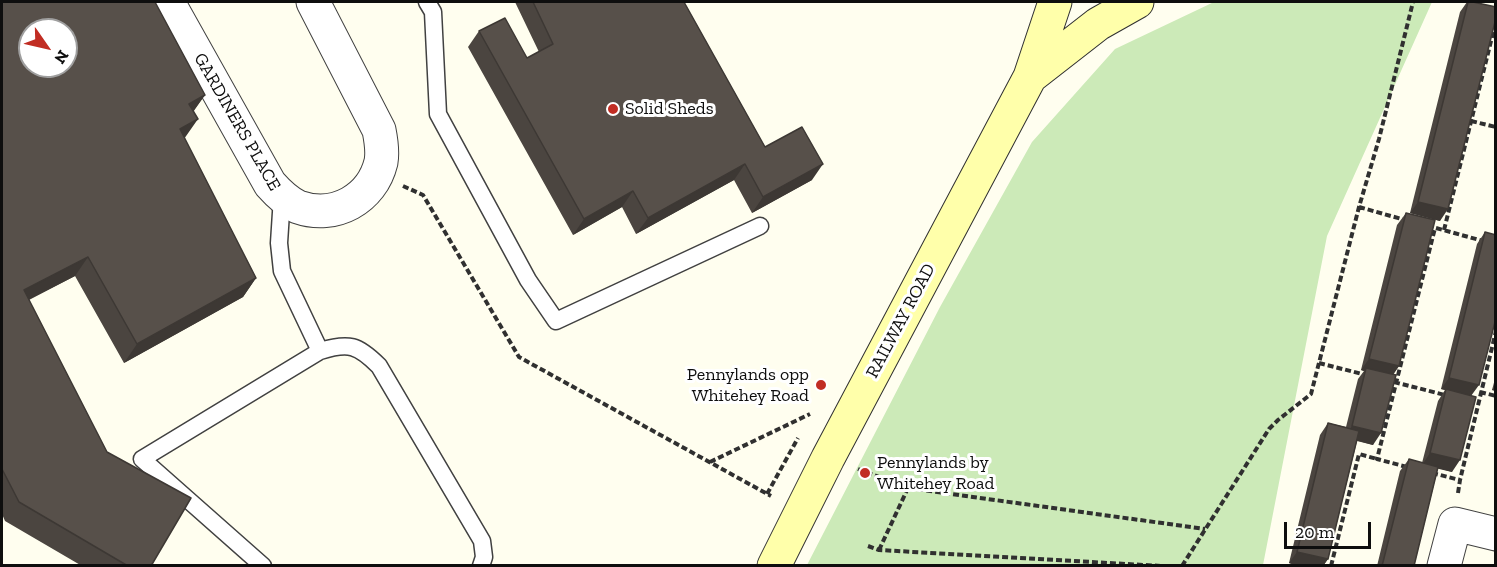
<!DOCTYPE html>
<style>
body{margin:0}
#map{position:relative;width:1497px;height:567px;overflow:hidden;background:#fffeef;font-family:"Zilla Slab",serif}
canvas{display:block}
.frame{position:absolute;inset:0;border:3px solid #0e0e0e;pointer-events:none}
.north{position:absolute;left:18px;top:18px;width:60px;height:60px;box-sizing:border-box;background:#fff;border:2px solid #9f9f9f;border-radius:50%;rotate:124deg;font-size:16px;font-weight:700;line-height:24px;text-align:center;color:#0e0e0e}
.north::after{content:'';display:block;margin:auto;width:21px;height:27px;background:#c12d23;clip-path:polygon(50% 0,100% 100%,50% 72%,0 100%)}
.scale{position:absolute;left:1284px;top:522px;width:87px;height:27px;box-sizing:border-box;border:3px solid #0e0e0e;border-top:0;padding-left:8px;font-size:18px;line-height:21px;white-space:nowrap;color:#0e0e0e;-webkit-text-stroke:4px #fff;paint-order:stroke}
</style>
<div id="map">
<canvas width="1497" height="567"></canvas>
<div class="frame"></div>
<div class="north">N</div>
<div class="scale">20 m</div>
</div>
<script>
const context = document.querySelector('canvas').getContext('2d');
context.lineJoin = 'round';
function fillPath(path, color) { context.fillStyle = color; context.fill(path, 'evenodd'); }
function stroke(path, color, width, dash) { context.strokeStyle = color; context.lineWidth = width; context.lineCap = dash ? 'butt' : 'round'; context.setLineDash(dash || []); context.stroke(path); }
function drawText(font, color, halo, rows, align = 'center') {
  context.font = font + ' "Zilla Slab",serif'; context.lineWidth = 6; context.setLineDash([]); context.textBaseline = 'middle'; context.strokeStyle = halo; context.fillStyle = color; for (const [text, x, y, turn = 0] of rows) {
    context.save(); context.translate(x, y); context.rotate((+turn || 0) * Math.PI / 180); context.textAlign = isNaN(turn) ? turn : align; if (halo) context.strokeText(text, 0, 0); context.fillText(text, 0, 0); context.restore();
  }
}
fillPath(new Path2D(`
 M1214,2H1432L1327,236L1263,565H807L940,307L1032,142L1115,49Z`), '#cceab8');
const lane = new Path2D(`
 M427,2L433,12L438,114L528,280L556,321L760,226
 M282,197L279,243L282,271L320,351
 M263,566L142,459L320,351C349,342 358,345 379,366L482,541L484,557L481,566`);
const street = new Path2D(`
 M168,2L270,184C278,193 287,202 298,207C335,220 372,199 381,162C383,151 381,140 379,130L313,2
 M1444,566L1455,524L1496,534`);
const secondary = new Path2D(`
 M1030,77L1098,24L1137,2
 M774,566L828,458L1030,77L1055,2`);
stroke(lane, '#414141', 19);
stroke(street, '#414141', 35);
stroke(secondary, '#303030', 35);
stroke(new Path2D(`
 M1471,121L1496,127
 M403,186L423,195L519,357L771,496
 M1359,207L1405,220
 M1436,228L1483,241
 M1444,230L1496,21
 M1319,363L1366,375
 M1394,382L1445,395
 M1480,392L1496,396
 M710,462L810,414
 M1407,467L1377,459L1435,228
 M858,469L908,488L1205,529
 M1432,473L1460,480
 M1458,493L1460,480L1496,331
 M767,494L798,438
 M868,546L879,550L1162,566
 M879,550L908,488
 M1182,566L1269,429L1278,420L1311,394L1359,207L1379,139L1413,2
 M1331,566L1359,454L1377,459`), '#303030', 4, [6, 3]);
stroke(lane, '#fff', 16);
stroke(street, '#fff', 33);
stroke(secondary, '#ffa', 33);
fillPath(new Path2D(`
 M2,2L205,95L193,111L184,139L256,278L243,297L124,363L75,276L29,300L151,566H82L5,521L2,514Z
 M515,2H684L765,147L812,180L752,213L734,180L636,234L622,207L573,235L468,47L479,31L527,58L539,52Z
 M1467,2H1473L1440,221L1410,213L1460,12Z
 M1406,213L1399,366L1393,374L1373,445L1357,441L1328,559L1323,566H1298L1289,563L1320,435L1328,423L1346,427L1358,379L1364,371L1361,370L1397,225Z
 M1485,232L1471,395L1452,472L1438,468L1414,566H1377L1400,471L1409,459L1422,463L1438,401L1445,390L1441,389L1477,244Z
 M1496,375V391L1492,390Z`), '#4b4540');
fillPath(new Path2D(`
 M205,95L191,115L189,104Z
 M198,119L184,139L180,129Z
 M745,164L734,180L636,234L648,218Z
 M823,164L812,180L752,213L763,197Z
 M633,191L622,207L573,235L584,219Z
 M1418,202L1448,209L1440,221L1410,213Z
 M88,257L75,276L10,309L24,290Z
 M256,278L243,297L124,363L137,344Z
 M1369,359L1399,366L1391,378L1366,368L1364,371L1361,370Z
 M1449,378L1479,385L1471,396L1441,389Z
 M1496,384V391L1492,390Z
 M1352,426L1381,433L1373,445L1344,437Z
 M1430,453L1460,460L1452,472L1422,465Z
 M1297,552L1328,559L1323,566H1298L1289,563Z`), '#3d3834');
const building = new Path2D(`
 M2,2H155L205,95L189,104L198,119L180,129L256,278L137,344L88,257L24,290L107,452L191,498L151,566H128L19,502L2,469ZM30,30H66V66H30Z
 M533,2H684L765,147L802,127L823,164L763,197L745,164L648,218L633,191L584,219L479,31L505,18L527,58L553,44Z
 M1468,2H1473L1496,7V18L1448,209L1418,202Z
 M1406,213L1435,220L1399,366L1369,359Z
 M1485,232L1496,235V318L1479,385L1449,378Z
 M1366,368L1396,375L1381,433L1352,426Z
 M1446,389L1476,397L1460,460L1430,453Z
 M1328,423L1359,431L1328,559L1297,552Z
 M1409,459L1438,467L1414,566H1382Z`);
fillPath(building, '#57504a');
stroke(building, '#3d3834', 1.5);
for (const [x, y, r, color] of [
 [613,109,6,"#c12d23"],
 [821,385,6,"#c12d23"],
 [865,473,6,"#c12d23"]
]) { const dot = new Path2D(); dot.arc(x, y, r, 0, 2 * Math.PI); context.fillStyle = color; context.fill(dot); stroke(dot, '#fff', 2); }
drawText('18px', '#0e0e0e', '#fff', [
 ["Solid Sheds",625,109],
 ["Pennylands opp",809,375,"right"],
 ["Whitehey Road",809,396,"right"],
 ["Pennylands by",877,463],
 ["Whitehey Road",877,484]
], 'left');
drawText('18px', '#0e0e0e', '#fff', [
 ["GARDINERS PLACE",237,122,60],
 ["RAILWAY ROAD",901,321,-62]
]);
</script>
